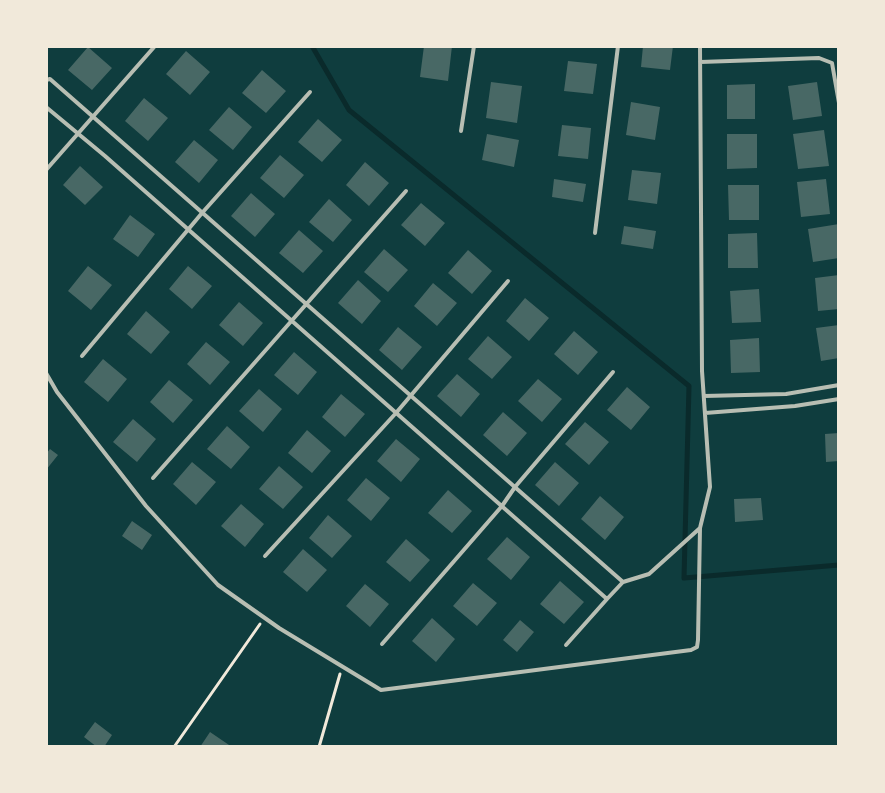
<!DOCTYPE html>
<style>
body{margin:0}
#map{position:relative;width:885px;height:793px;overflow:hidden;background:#0f3d3e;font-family:"Alegreya Sans",sans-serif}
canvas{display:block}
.frame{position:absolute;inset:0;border:48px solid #f1e9da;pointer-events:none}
</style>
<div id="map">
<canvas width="885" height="793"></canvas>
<div class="frame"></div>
</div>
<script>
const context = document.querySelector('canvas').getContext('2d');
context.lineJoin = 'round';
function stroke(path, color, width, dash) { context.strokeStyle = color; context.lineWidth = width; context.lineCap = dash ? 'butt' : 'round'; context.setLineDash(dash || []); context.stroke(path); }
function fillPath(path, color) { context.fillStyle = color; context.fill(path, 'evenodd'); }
stroke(new Path2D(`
 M312,46L349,110L689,386L684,578L839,565`), '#0a2a2b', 5);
fillPath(new Path2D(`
 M424,46H452L448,81L420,77Z
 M643,46H673L670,70L641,67Z
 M88,47L112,68L92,90L68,70Z
 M186,51L210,72L190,95L166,74Z
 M568,61L597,64L593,94L564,91Z
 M262,70L286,91L266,113L242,93Z
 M491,82L522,86L517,123L486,118Z
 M817,82L822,116L793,120L788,86Z
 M755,84V119H727V85Z
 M144,98L168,118L148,141L125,121Z
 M631,102L660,107L655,140L626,135Z
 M229,107L252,127L233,150L209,130Z
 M318,119L342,140L322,162L298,142Z
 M562,125L591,128L588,159L558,156Z
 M824,130L829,166L798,169L793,134Z
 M487,134L519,140L514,167L482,160Z
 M727,134H757V168L727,169Z
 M194,140L218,160L199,183L175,162Z
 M280,155L304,175L284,198L260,178Z
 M365,162L389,183L369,206L346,185Z
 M80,166L103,187L85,205L63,185Z
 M632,170L661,173L657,204L628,200Z
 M554,179L586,184L583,202L552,197Z
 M826,179L830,214L801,217L797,182Z
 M728,185H759V220H729Z
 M251,193L275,214L255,237L231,216Z
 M329,199L352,220L333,242L309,222Z
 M421,203L445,223L425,246L401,225Z
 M130,215L155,234L138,257L113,239Z
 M839,224V258L813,262L808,229Z
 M624,226L656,231L653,249L621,244Z
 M299,230L323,251L303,273L279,253Z
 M757,233L758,268H728V234Z
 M384,249L408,270L388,292L364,272Z
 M468,250L492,271L472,294L448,273Z
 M88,266L112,285L91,310L68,291Z
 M188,266L212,286L192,309L169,289Z
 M839,275V309L818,311L815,278Z
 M358,280L381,301L362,324L338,303Z
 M433,283L457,303L437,326L414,306Z
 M759,289L761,322L732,323L730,291Z
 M525,298L549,318L529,341L506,321Z
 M239,302L263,323L243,346L219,325Z
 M146,311L170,332L151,354L127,334Z
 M839,325V358L821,361L816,328Z
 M398,327L422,347L402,370L379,350Z
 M574,331L598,352L578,375L554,354Z
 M488,336L512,357L492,379L468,359Z
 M759,338L760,372L731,373L730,340Z
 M206,342L230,362L210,385L187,364Z
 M294,352L317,372L298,395L274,375Z
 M103,359L127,379L108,402L84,382Z
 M457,374L480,394L461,417L437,396Z
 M538,379L562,399L542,422L518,401Z
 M169,380L193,400L173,423L150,402Z
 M627,387L650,407L631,430L607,410Z
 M259,389L282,409L263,432L239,411Z
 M341,394L365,414L345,437L322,417Z
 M503,412L527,433L507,456L483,435Z
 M133,419L156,439L137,462L113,442Z
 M585,422L609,442L589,465L565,444Z
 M227,426L250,447L231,469L207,449Z
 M307,430L331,451L312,473L288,453Z
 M839,433V461L826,462L825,434Z
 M396,439L420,459L401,482L377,461Z
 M50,449L58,455L46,470V454Z
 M192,462L216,482L196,505L173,484Z
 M555,462L579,483L559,506L535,485Z
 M279,466L303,487L283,509L259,489Z
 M366,478L390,498L371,521L347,500Z
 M448,490L472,511L452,533L428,513Z
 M600,496L624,517L605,540L581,519Z
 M761,498L763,520L735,522L734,499Z
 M241,504L264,524L245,547L221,526Z
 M328,515L352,536L332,558L309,538Z
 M132,521L152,535L142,550L122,536Z
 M507,537L530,557L511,580L487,559Z
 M406,539L430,560L410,582L386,562Z
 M303,549L327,570L307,592L283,572Z
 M560,581L584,602L564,624L540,604Z
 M473,583L497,603L477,626L453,606Z
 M365,584L389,604L370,627L346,606Z
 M432,618L455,639L436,662L412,641Z
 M520,620L534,632L517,652L503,640Z
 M95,722L112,735L104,747H97L84,737Z
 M210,732L232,747H200Z`), '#486865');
stroke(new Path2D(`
 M174,747L260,624
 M319,747L340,674`), '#f1e9da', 3);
stroke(new Path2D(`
 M700,62L819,58L832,63L839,103
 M46,80L50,79L623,582L607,599L105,156L46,107
 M461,131L474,46
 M46,170L155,46
 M595,233L618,46
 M82,356L202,213L310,92
 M46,373L57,392L146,506L218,585L279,628L381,690L691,650L697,647L698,640L700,528
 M704,396L786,394L839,385
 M705,413L795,406L839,399
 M153,478L406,191
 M265,556L396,413L508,281
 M623,582L649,574L700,528L710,487L702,371L700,46
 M382,644L502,506L515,487L613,372
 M566,645L607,599`), '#b8beb3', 4);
</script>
